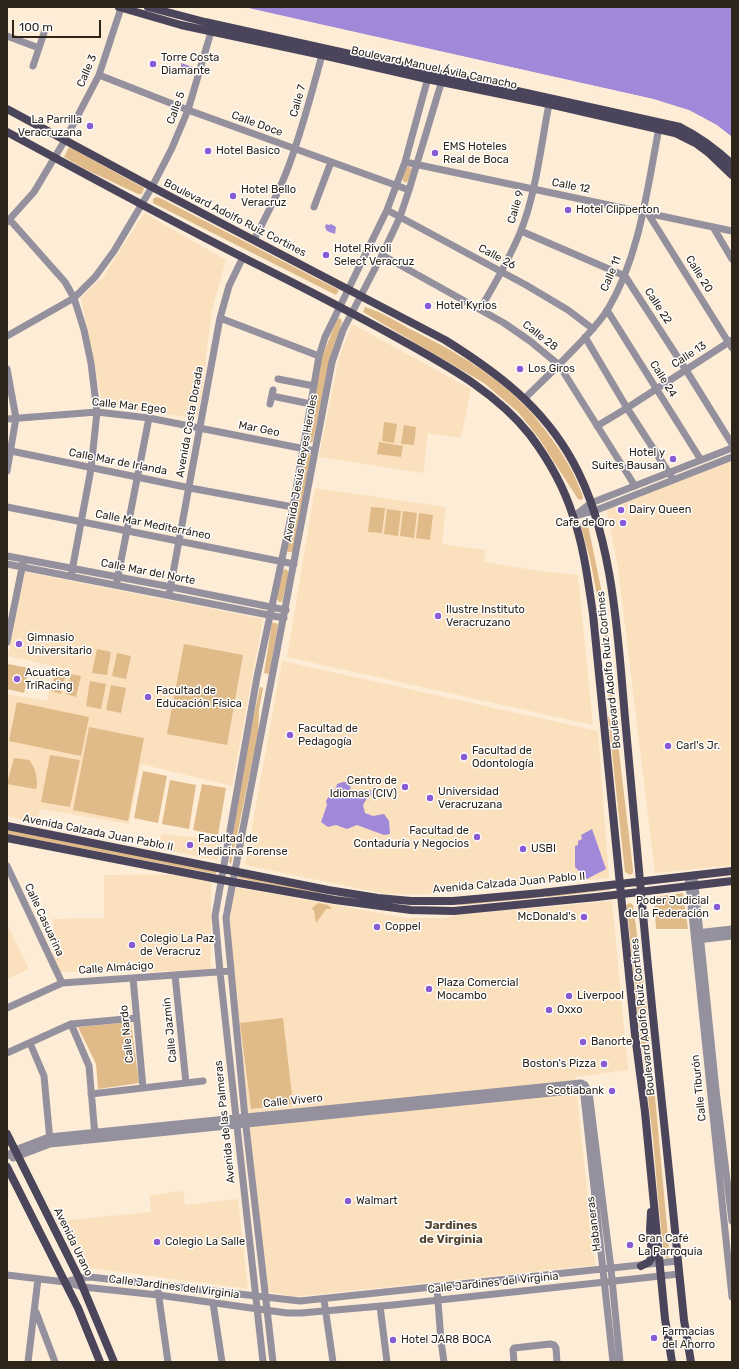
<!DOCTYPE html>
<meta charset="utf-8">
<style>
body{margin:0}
#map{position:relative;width:739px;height:1369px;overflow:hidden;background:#fdecd6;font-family:Rubik,sans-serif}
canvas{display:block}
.frame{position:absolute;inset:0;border:8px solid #2d251a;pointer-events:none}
.scale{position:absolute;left:12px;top:20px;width:89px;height:18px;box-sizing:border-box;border:2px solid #2d251a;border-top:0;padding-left:5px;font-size:12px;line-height:14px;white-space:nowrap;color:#2d251a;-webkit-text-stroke:3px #fff;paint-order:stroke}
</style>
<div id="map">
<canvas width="739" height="1369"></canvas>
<div class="frame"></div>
<div class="scale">100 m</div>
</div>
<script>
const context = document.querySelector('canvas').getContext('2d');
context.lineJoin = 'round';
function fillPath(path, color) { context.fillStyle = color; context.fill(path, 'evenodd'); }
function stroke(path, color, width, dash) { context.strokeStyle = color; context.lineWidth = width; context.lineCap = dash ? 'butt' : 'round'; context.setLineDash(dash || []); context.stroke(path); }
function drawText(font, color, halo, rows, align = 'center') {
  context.font = font + ' Rubik,sans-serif'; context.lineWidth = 3; context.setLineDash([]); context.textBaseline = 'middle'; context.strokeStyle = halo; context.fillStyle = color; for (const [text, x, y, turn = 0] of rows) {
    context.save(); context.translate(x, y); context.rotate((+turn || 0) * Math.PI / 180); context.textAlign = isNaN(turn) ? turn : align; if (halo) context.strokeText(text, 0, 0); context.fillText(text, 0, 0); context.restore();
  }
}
fillPath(new Path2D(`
 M144,213L226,260L212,310L206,355L204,381L197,418L103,406L81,298L103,277Z
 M352,324L471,389L461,438L428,433L423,473L319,457L339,358Z
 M732,461V865L655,873L618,568L606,508Z
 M315,488L446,507L442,544L485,550V562L539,571L578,575L593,725L287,657Z
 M25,572L263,619L232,786L141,764L129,824L40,809L37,823L7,816V694L47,701L54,666L8,656Z
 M282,661L598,731L609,878L429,894H386L245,865Z
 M161,834L221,840L217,860L160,849Z
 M211,874V971L54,972L53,919L104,918V875Z
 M234,887L407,918H446L455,915L612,901L628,1070L575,1077L595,1265L293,1297L266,1291L226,924Z
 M7,924L29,969L7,979Z
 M183,1191L185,1205L238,1199L248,1289L84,1267L81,1264L61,1221L151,1212L150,1195Z`), '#fbe0be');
fillPath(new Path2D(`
 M69,147L144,188L142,194H138L85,169L64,157Z
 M406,167H410L412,170L408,181L405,183L402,179Z
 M156,197L160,198L339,290L336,295L153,203V199Z
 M365,307C383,312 398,323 414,331C456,352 494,374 527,408C534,415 540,424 546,431C562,452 575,473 583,497L582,500L578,499L538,437L518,412L484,383L363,312Z
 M340,318L342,322L331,354L313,441L311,443L307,440L322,357L337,319Z
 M384,422L397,424L394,443L382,441Z
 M404,425L416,427L414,445L401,444Z
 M379,442L403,446L401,457L377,454Z
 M309,452L311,457L293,552H288L287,551L305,453Z
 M371,507L385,508L382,533L368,532Z
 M387,509L401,511L398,536L384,534Z
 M403,511L417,513L414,538L400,536Z
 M419,513L433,515L430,540L416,538Z
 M587,520L605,608L610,661H609L602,616L600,611L590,559L580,523Z
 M286,569L289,573L282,602H279L277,599L283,570Z
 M272,623H276L278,625L269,674L264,673Z
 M184,644L243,655L227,745L167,734Z
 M97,649L111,652L107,675L92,673Z
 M117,653L131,656L126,679L112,676Z
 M8,664L29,668L24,693L7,689Z
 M56,671L66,673L61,694L51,691Z
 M71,674L81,676L76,697L66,694Z
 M90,681L106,684L101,709L86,706Z
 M609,684L613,685L615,715L611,712L609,703L608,686Z
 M111,685L126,688L121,713L106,710Z
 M260,687L263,688L259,710L258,734L231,864L229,862L232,846L231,840L248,743Z
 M17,702L89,717L81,756L9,741Z
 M608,716L612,723L616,726L633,870V873L630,875L625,872Z
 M89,727L144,738L128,821L73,810Z
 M50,755L80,760L70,807L41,802Z
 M14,758L29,760C36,768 37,776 37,787L35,789L7,784Z
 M143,771L167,776L158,823L134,818Z
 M170,780L196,785L189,829L162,824Z
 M202,784L226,788L218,835L193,830Z
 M7,830L216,871V874L7,834Z
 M238,875L323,893L322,894L238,878Z
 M611,889L610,890L548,897L546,896Z
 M683,893L688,929H656L654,897Z
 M536,897L535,898L461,905L460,904Z
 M318,903L328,905L332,909H326L316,923L314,910L311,909Z
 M630,903L633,905L646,1000L669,1248V1258L667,1259L664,1256L659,1208L653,1139L638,1015L628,918L626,905Z
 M283,1018L293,1104L251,1109L240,1023Z
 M131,1022L139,1083L98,1089L96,1064L78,1027Z`), '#e0ba88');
fillPath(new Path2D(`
 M244,7H732V137C706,116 685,109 653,99Z
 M181,63L193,67L191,70L185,71L181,68Z
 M326,224L329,225L331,224L336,227L335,234L327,231L325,227Z
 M343,782H350L351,795L362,797L365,790H371L372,795L367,798L363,805L365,813L373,816L384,814L389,821L390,834L384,835L357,825L347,829L336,825L328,827L321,822L327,805L326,801C330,794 336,791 337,784Z
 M592,829L606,869L587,879L575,867V846L578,845V841L582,839L581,835Z`), '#a288d8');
fillPath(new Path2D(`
 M242,7L653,99L689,110L717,125L732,137V139L716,127L688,112L653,101L244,9Z`), '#fdecd6');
stroke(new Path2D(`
 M7,36L39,48
 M33,66L45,30
 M99,75L188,110L409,190
 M405,162L732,231
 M314,207L331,162
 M387,210L526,285L568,310L593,329
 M647,212L732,348
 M10,220L65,282L74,298L84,330L91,363L97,412L91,469L71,576
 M7,222L34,192L65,140L99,75L121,8
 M713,227L732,259
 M521,231L625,276L686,370L732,444
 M254,240C265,218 277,196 286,173C301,135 311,95 322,55
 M382,255L504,323L530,341L559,365L635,486
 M480,309C495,284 509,259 520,233C536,194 541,145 549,104
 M607,310L701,460
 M220,318L319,356
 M7,336L74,298L95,277L114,251L152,187L172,148L188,110L211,32
 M585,337L627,408L671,476
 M7,369L16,418L7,471
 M278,379L314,386
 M272,396L311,404
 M525,398C543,381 561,363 579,344C589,333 600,322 608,309C640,255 647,189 659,128
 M270,404L273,390
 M7,419L97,412L149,418L315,451
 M597,426L627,408L732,340
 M11,451L190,488L293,507
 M7,507L294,564
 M578,515L594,511L732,457
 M574,516L591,503L732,448
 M7,556L171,587L286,610
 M7,564L284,618
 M117,581L149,418
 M169,595L220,318L229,286L243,257
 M7,642L23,563
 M7,866L62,983
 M694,875L716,1090L732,1221
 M688,876L732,1297
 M696,933L732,929
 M697,940L732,936
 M175,975L186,1083
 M133,978L143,1088
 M7,1008L62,983L231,971
 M71,1024L89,1066L95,1136
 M30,1043L44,1076L50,1141
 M7,1053L71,1024L136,1018
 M91,1094L203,1081
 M7,1156L15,1150L49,1137L581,1083L585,1085L589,1092L611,1269L620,1362
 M13,1158L50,1144L581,1090L584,1096L613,1362
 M7,1275L65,1282L83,1287L158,1295L287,1313H301L393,1305L679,1274
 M65,1282L79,1278L90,1277L300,1301L678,1261
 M437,1288L441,1341L444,1362
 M158,1291L168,1362
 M324,1300L333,1362
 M213,1303L222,1362
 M380,1306L387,1362
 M36,1312L55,1362
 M28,1362L38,1279
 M263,1362L220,972L215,916L257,677L293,507L319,356L325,337L387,210L405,162L429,74
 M273,1362L245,1118L226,918L332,362L343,330L382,255L400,217L409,190L443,77
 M514,1362L513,1350L514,1348L550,1344L554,1345L556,1348L557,1362`), '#94909d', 7);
stroke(new Path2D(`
 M119,7L181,25L322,55L427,79L549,104L675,133L697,144L709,153L732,175
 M148,7L205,22L680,127C700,137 716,149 732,164
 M7,109L152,187L445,340C498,373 543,407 573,462C613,534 618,637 625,718C630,772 635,827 640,881C651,1008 666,1135 678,1261L684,1320L691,1362
 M7,132C87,175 167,219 248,260C300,286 351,312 401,340C447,366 496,392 530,435C548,459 564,487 573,516C584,547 588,581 593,614L635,1035L645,1112L665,1319L672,1362
 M7,826L328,890L378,898L411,901H453L541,893L732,871
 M7,838L233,882L335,900L411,910L454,911L597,897L732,881
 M7,1134L79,1278L114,1362
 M7,1167L78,1308L100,1362
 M641,1266L649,1262L652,1257L650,1230L651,1212`), '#4b455b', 8);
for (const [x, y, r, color] of [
 [153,64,4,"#885bd4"],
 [90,126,4,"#885bd4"],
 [208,151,4,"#885bd4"],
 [435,153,4,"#885bd4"],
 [233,196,4,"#885bd4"],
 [568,210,4,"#885bd4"],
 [326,255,4,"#885bd4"],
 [428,306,4,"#885bd4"],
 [520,369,4,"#885bd4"],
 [673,459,4,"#885bd4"],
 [621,510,4,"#885bd4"],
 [623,523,4,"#885bd4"],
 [438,616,4,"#885bd4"],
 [19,644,4,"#885bd4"],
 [17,679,4,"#885bd4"],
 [148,697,4,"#885bd4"],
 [290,735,4,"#885bd4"],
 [668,746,4,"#885bd4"],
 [464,757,4,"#885bd4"],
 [405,787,4,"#885bd4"],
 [430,798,4,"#885bd4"],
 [477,837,4,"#885bd4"],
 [190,845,4,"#885bd4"],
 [523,849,4,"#885bd4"],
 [717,907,4,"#885bd4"],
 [584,917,4,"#885bd4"],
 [377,927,4,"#885bd4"],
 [132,945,4,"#885bd4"],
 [429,989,4,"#885bd4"],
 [569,996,4,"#885bd4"],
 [549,1010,4,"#885bd4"],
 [583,1042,4,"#885bd4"],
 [604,1064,4,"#885bd4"],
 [612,1091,4,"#885bd4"],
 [348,1201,4,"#885bd4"],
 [157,1242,4,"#885bd4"],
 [630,1245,4,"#885bd4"],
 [654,1338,4,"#885bd4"],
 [393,1340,4,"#885bd4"]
]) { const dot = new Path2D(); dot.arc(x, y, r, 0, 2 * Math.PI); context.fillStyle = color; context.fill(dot); stroke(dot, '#fff', 1.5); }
drawText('11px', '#2d251a', '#fff', [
 ["Torre Costa",161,58],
 ["Diamante",161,71],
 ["La Parrilla",82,120,"right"],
 ["Veracruzana",82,133,"right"],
 ["EMS Hoteles",443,147],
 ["Real de Boca",443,160],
 ["Hotel Basico",216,151],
 ["Hotel Bello",241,190],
 ["Veracruz",241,203],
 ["Hotel Clipperton",576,210],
 ["Hotel Rivoli",334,249],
 ["Select Veracruz",334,262],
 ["Hotel Kyrios",436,306],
 ["Los Giros",528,369],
 ["Hotel y",665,453,"right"],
 ["Suites Bausan",665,466,"right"],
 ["Dairy Queen",629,510],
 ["Cafe de Oro",615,523,"right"],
 ["Ilustre Instituto",446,610],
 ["Veracruzano",446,623],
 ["Gimnasio",27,638],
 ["Universitario",27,651],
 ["Acuatica",25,673],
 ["TriRacing",25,686],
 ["Facultad de",156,691],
 ["Educación Física",156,704],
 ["Facultad de",298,729],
 ["Pedagogía",298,742],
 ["Carl's Jr.",676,746],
 ["Facultad de",472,751],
 ["Odontología",472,764],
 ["Centro de",397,781,"right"],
 ["Idiomas (CIV)",397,794,"right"],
 ["Universidad",438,792],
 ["Veracruzana",438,805],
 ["Facultad de",469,831,"right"],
 ["Contaduría y Negocios",469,844,"right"],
 ["Facultad de",198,839],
 ["Medicina Forense",198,852],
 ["USBI",531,849],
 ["Poder Judicial",709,901,"right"],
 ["de la Federación",709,914,"right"],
 ["McDonald's",576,917,"right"],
 ["Coppel",385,927],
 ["Colegio La Paz",140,939],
 ["de Veracruz",140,952],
 ["Plaza Comercial",437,983],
 ["Mocambo",437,996],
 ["Liverpool",577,996],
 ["Oxxo",557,1010],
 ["Banorte",591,1042],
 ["Boston's Pizza",596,1064,"right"],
 ["Scotiabank",604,1091,"right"],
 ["Walmart",356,1201],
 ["Gran Café",638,1239],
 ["La Parroquia",638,1252],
 ["Colegio La Salle",165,1242],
 ["Farmacias",662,1332],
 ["del Ahorro",662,1345],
 ["Hotel JAR8 BOCA",401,1340]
], 'left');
drawText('11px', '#2d251a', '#fff', [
 ["Boulevard Manuel Ávila Camacho",434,68,12],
 ["Calle 3",87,71,-67],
 ["Calle 7",298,101,-74],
 ["Calle 5",176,108,-70],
 ["Calle Doce",257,124,20],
 ["Calle 12",571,186,11],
 ["Calle 9",516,207,-74],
 ["Boulevard Adolfo Ruiz Cortines",235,218,27],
 ["Calle 26",497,257,28],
 ["Calle 11",611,274,-67],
 ["Calle 20",699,274,58],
 ["Calle 22",658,306,57],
 ["Calle 28",540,336,38],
 ["Calle 13",689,355,-33],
 ["Calle 24",663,379,58],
 ["Calle Mar Egeo",129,406,6],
 ["Avenida Costa Dorada",190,422,-80],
 ["Mar Geo",259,429,11],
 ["Calle Mar de Irlanda",118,462,11],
 ["Avenida Jesús Reyes Heroles",301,468,-80],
 ["Calle Mar Mediterráneo",153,525,11],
 ["Calle Mar del Norte",148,572,11],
 ["Boulevard Adolfo Ruiz Cortines",609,670,-96],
 ["Avenida Calzada Juan Pablo II",98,833,11],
 ["Avenida Calzada Juan Pablo II",509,883,-5],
 ["Calle Casuarina",44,920,65],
 ["Calle Almácigo",116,968,-4],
 ["Boulevard Adolfo Ruiz Cortines",643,1017,-96],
 ["Calle Jazmín",170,1030,-96],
 ["Calle Nardo",127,1034,-96],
 ["Calle Tiburón",699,1088,-96],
 ["Calle Vivero",293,1101,-6],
 ["Avenida de las Palmeras",225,1122,-96],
 ["Habaneras",594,1224,-97],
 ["Avenida Urano",73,1242,64],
 ["Calle Jardines del Virginia",493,1283,-6],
 ["Calle Jardines del Virginia",174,1287,7]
]);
drawText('bold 12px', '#55442d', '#fff', [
 ["Jardines",451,1226],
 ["de Virginia",451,1240]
]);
</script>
